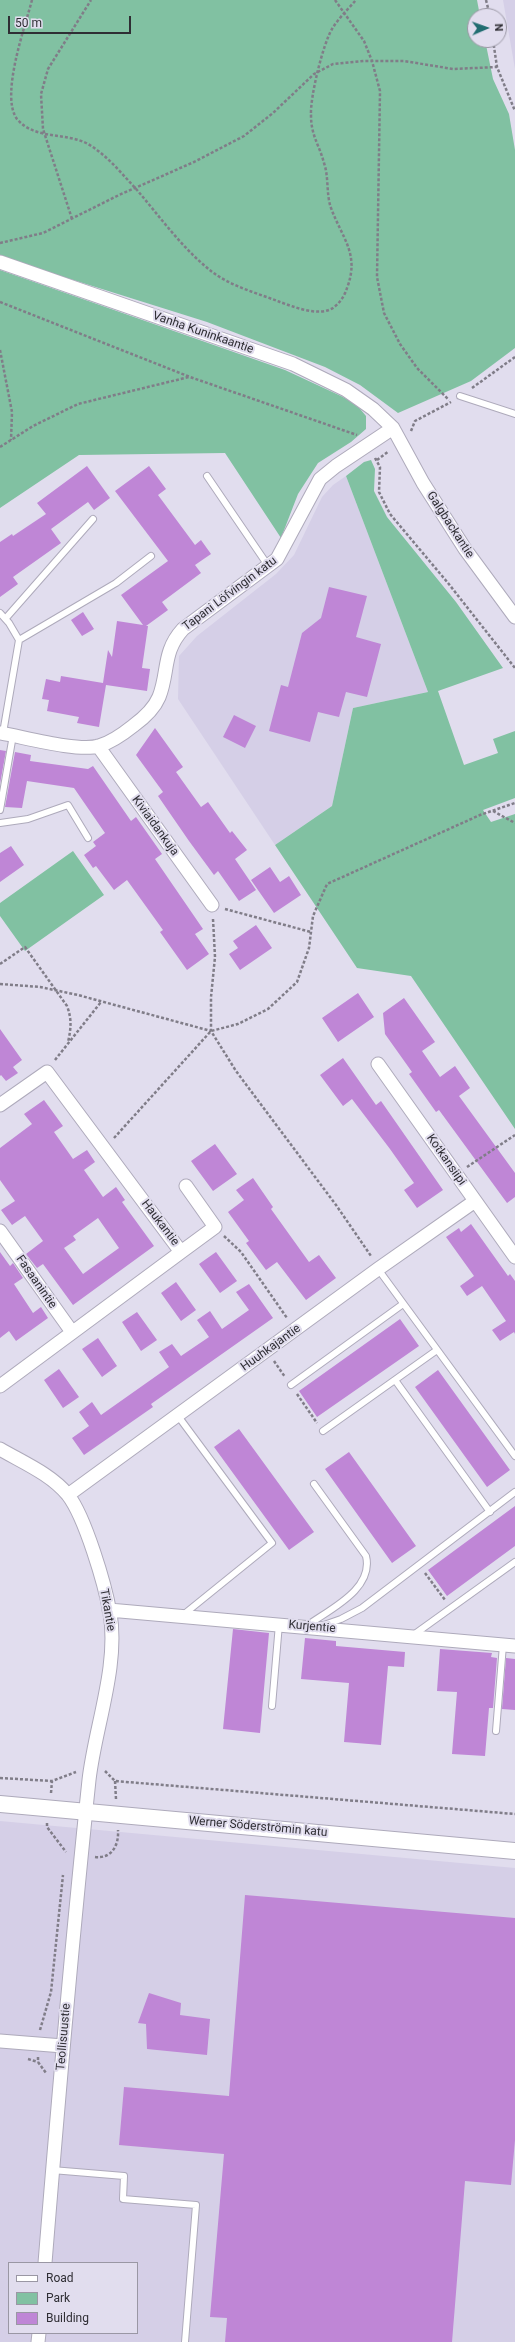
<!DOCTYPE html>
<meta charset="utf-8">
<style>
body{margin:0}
#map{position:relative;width:515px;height:2342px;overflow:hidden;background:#e1ddee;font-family:Roboto,sans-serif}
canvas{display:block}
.legend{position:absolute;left:8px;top:2262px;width:130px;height:72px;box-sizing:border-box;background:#e1ddee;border:1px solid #9a97a4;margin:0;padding:5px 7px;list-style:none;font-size:12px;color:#2f2e34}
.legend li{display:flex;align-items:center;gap:8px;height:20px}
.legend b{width:20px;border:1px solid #9a97a4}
.north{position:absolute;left:467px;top:8px;width:40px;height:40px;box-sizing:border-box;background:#e1ddee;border:1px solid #9a97a4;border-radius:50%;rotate:88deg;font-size:11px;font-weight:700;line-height:16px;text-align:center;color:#2f2e34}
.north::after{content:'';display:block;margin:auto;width:14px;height:18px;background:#216d71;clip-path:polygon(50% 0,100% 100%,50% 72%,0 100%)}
.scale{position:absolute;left:8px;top:16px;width:123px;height:18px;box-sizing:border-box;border:2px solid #2f2e34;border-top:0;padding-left:5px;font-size:12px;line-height:14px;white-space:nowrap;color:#2f2e34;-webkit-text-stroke:3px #e1ddee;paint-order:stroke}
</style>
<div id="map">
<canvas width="515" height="2342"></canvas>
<ul class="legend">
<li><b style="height:5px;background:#fff"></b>Road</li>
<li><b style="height:11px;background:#81c1a2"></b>Park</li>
<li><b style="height:11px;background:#bf86d6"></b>Building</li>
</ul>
<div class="north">N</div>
<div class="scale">50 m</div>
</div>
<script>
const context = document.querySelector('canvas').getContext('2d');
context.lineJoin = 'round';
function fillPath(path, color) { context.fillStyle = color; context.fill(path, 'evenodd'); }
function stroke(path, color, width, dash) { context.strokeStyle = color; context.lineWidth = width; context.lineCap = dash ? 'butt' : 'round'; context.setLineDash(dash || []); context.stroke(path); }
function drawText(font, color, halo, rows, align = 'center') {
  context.font = font + ' Roboto,sans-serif'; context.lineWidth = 4; context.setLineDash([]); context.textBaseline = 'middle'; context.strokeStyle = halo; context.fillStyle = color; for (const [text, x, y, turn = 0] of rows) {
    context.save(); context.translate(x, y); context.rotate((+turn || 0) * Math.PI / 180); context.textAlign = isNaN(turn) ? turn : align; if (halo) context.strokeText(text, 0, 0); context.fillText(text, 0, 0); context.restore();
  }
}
fillPath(new Path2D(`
 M503,0H515V69Z
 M346,476L428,692L353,708L332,806L275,845L178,699L179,656L197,636L276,574L294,555L322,497L333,485Z
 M0,1821L515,1868V2342H0ZM9,2263H137V2333H9Z`), '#d5cfe7');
fillPath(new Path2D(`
 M0,0H477L480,16H475V40H485L493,79L509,114L515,150V348L471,381L398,413L360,385L325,367L207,322L0,257Z
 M0,270L285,370L341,396L356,404L366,416V429L351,442L318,463L298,494L281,538L225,453L79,455L0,508Z
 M371,460L375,469L374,491L387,517L456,602L503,668L438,691L464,765L498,753L493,739L515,731V798L483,810L491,822L515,814V1129L411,976L357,968L275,845L332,806L353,708L428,692L346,476L364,462Z
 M73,851L104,895L25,951L0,916V903Z`), '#81c1a2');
fillPath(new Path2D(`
 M87,466L110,498L94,510L88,502L51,529L61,543L13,577L18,584L0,597V542L12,534L13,536L46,514L37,503Z
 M149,466L166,489L158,495L195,545L201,540L211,554L195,565L201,573L162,602L168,610L146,626H148L142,668L150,669L147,691L106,685L99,727L77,723L79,717L47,711L49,700L42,699L46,679L60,682L61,676L103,683L108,650L112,657L117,621L143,625L121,595L168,561L115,491Z
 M329,587L367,596L356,637L381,644L367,697L346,692L339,717L318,712L310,742L269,731L281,685L288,687L302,633L321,618Z
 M83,612L94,629L82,636L71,620Z
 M234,715L256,726L245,748L223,737Z
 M155,728L183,767L176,772L201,807L208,802L230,833L232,831L247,850L235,859L256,890L239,901L218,871L214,875L189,841L158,796L163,792L136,755Z
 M0,750L6,751L0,784Z
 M15,752L31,755L30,761L88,769L93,766L131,821L136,817L162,854L155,859L203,929L195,934L209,954L187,970L160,932L163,930L127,880L114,890L96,866L93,868L84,855L96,846L93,842L105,833L74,788L27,781L22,808L5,807Z
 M11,846L24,865L0,882V853Z
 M270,867L280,882L289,876L301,895L274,913L251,880Z
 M256,925L272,948L240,970L229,954L238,948L233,941Z
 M358,993L374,1017L338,1042L322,1018Z
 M404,998L435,1042L422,1051L440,1077L455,1066L470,1088L459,1096L515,1173V1197L507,1203L439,1110L436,1112L409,1074L412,1072L385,1034L383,1013Z
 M0,1029L22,1060L13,1067L18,1073L6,1081L1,1075L0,1076Z
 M343,1058L376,1105L381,1101L443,1190L417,1208L404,1190L414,1183L390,1149L352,1099L343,1106L320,1075Z
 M44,1100L63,1126L54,1132L73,1159L87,1150L95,1162L84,1170L103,1197L116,1187L125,1200L122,1202L154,1246L73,1305L43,1264L37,1268L26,1254L43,1241L25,1216L12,1225L1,1210L15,1201L0,1180V1148L32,1124L24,1114ZM98,1218L119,1248L83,1274L64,1248L76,1240L73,1236Z
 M215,1144L237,1174L213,1191L191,1161Z
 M253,1178L273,1207L271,1209L309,1262L319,1255L336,1278L306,1300L277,1262L266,1270L246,1243L249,1241L228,1212L244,1200L236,1190Z
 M471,1224L508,1276L510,1274L515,1281V1334L514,1332L500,1341L492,1330L506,1321L482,1286L467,1296L460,1286L474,1276L446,1237L459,1228L461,1232Z
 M0,1252L10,1266L13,1263L23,1278L14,1284L33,1313L41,1307L48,1318L16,1341L9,1331L0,1338Z
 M216,1252L237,1281L220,1293L199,1264Z
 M176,1282L196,1310L181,1321L161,1293Z
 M249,1284L273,1318L151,1404L153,1407L84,1455L72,1438L89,1426L79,1412L92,1402L101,1415L169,1367L159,1352L172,1344L181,1356L209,1337L197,1320L210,1311L222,1329L249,1310L236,1292Z
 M137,1312L157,1340L141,1351L122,1322Z
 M400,1319L419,1346L317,1417L299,1391Z
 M98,1338L117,1366L102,1377L82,1349Z
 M59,1369L79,1397L63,1408L44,1380Z
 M438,1370L510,1470L487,1487L415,1387Z
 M239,1429L314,1532L289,1550L214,1447Z
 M349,1452L416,1546L392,1563L325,1469Z
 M515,1506V1546L447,1596L428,1570Z
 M233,1629L269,1633L260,1733L223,1729Z
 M305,1638L336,1641V1646L405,1652L404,1667L388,1666L381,1745L344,1742L349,1683L301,1679Z
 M440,1649L492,1653L491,1657L497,1658L493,1708H489L485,1756L452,1754L457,1692L437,1691Z
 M506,1658L515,1659V1710L502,1709Z
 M245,1895L515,1918V2140L511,2185L465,2181L452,2342H225L227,2318L210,2317L224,2154L119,2145L124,2087L229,2096Z
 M149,1993L181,2003L180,2015L210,2019L207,2055L147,2049L146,2024L138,2023Z`), '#bf86d6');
const service = new Path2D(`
 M460,396L515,414
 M207,476L269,567
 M0,613L9,623L19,640
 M6,618L93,519
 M3,733L19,640L116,583L151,556
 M0,810L13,735
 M0,823L28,819L68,805L88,838
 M378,1269L515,1456
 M395,1380L490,1512
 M291,1385L403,1304
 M178,1416L272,1543L183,1615
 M323,1431L437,1350
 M308,1625C330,1609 374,1589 366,1556L314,1484
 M321,1626L341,1619L362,1608L515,1492
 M412,1636L515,1562
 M272,1706L279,1624
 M496,1731L503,1645
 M52,2170L124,2176L123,2199L196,2205L185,2342`);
const minor = new Path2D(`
 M0,262L293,364L346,390L373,409L393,428L423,483L465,549L515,617
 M0,733C24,737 77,752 99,746C112,742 123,734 133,726C144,718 154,709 159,697C169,672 162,652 183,629L277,559L320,479L336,466L393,428
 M98,746L212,905
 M378,1064L515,1257
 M0,1105L47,1072L181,1252L0,1386
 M0,1231L72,1332
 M181,1252L215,1227L186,1186
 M0,1449C22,1462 51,1474 68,1495C85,1517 105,1584 110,1613C119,1666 95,1727 89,1780C72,1941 58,2102 45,2263
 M68,1495L378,1269L475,1201
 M109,1610L515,1646
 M0,2041L63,2046
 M38,2342L39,2333`);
const tertiary = new Path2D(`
 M0,1804L515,1851`);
stroke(service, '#aeaabb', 8);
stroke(minor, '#aeaabb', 15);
stroke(tertiary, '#aeaabb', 18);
stroke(new Path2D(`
 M32,0C25,27 0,96 17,119C34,140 66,132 88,144C107,155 122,174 137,190C160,217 183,249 211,271C230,286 257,293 280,302C294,307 319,317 333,308C340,303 345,295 347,288C360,254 342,238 331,208C326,194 329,177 324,163C319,144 311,136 311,115C310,97 323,44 332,29C338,19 348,9 356,0
 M335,0L364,41L372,61L380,91L377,277L384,313L400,344L417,368L449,400
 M486,0L490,16
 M493,40L497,67L515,111
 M72,219L43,129L41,94L48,69L91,0
 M0,243L43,233L119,195L194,162L244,136L273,113L314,74L333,64L364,61H404L453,69L497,67
 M0,302L190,377L357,435
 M0,350L12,412L11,440
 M472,388L515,357
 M411,431L415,421L451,402
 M0,447L33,426L78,404L189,377
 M375,458L380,467L379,492L390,514L448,583L515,668
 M377,460L389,451
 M493,811L515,823
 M225,909L311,932
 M213,919L215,957L211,997V1031L236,1071L336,1205L371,1256
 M0,964L25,947L67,1006C72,1019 71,1029 68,1042
 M0,984L40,987L78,995L211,1031
 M55,1060L101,1002
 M114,1138L211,1031L238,1024L268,1009L297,982L309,948L313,916L327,884L480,815L515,803
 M467,1167L515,1135
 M224,1236L241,1252L287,1318
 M274,1361L285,1377
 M297,1394L317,1423
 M425,1573L445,1600
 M105,1771L115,1781L515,1814
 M0,1778L52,1781L76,1772
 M115,1781L116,1799
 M51,1793L52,1781
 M47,1823V1827L66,1852
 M95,1857C112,1859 119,1845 118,1830
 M40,2030L51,1992L63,1875
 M38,2057V2062L46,2073
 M28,2059L38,2062`), '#807d88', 2.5, [3, 2]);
stroke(service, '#fff', 6);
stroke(minor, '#fff', 13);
stroke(tertiary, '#fff', 16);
drawText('12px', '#2f2e34', '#e1ddee', [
 ["Vanha Kuninkaantie",203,333,19],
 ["Galgbackantie",450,525,57],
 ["Tapani Löfvingin katu",230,594,-37],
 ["Kiviaidankuja",155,826,54],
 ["Kotkansiipi",446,1160,55],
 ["Haukantie",160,1223,53],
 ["Fasaanintie",36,1282,55],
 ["Huuhkajantie",271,1348,-36],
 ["Tikantie",107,1610,80],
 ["Kurjentie",312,1627,5],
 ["Werner Söderströmin katu",258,1827,5],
 ["Teollisuustie",64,2037,-85]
]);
</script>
